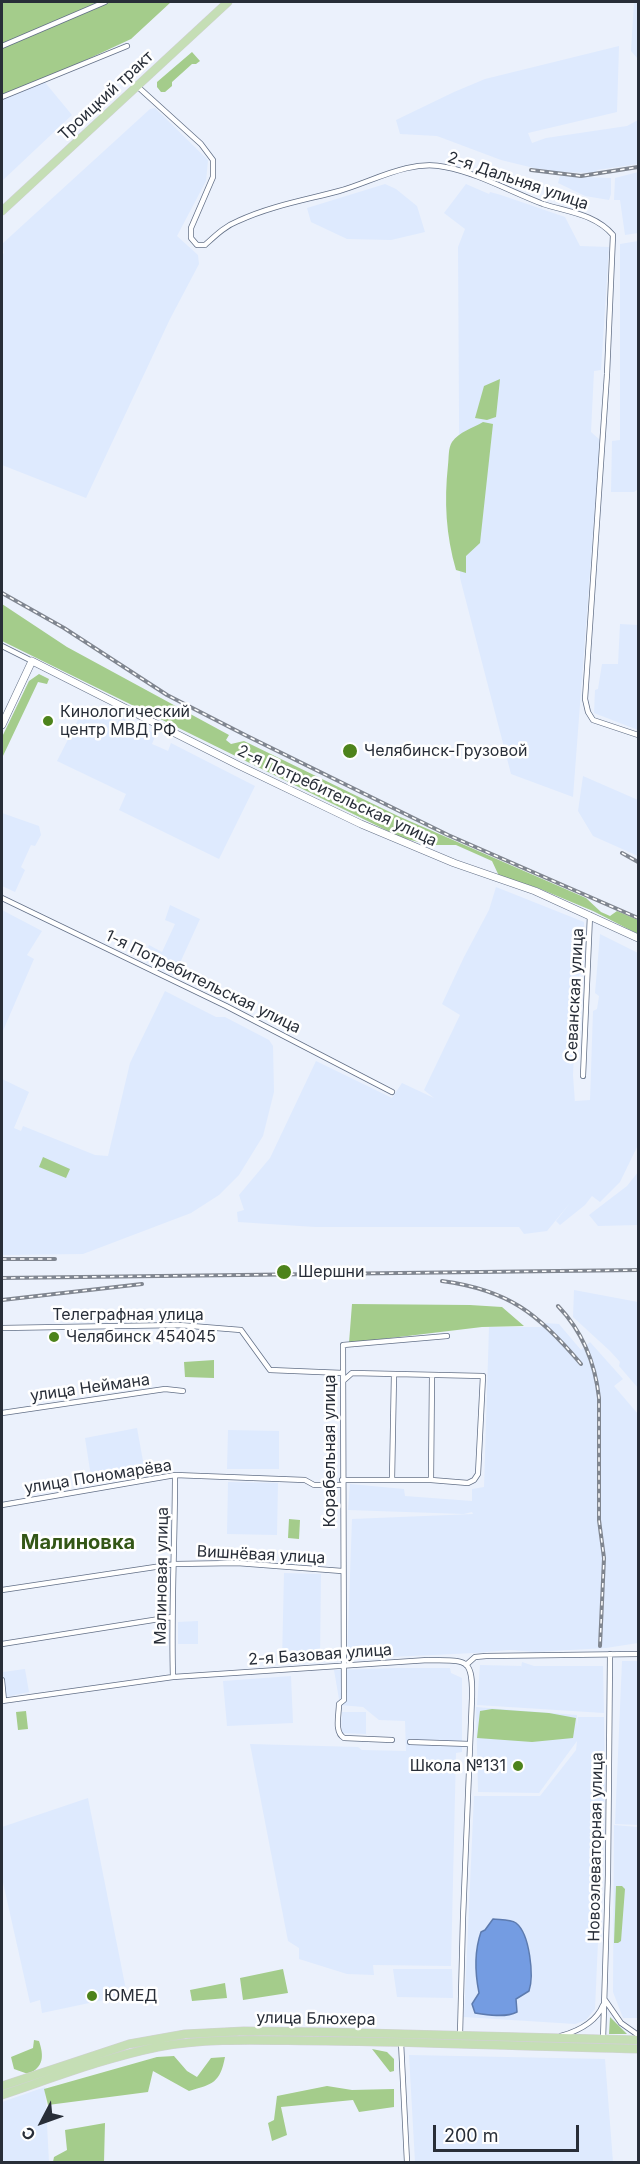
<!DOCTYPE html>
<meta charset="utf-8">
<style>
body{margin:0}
#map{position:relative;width:640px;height:2164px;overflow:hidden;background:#ebf1fc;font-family:Inter,sans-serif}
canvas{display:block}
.frame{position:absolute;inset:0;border:3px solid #282e38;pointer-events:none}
.north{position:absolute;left:12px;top:2092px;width:60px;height:60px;-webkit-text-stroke:4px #fff;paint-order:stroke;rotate:229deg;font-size:16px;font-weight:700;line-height:24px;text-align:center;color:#282e38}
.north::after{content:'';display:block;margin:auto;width:21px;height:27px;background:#282e38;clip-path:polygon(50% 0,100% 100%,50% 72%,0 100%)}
.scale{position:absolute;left:433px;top:2125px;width:146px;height:27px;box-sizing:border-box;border:3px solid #282e38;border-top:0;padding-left:8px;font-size:18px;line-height:21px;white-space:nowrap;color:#282e38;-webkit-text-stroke:4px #fff;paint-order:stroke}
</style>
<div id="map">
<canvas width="640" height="2164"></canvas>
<div class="frame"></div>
<div class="north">С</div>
<div class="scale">200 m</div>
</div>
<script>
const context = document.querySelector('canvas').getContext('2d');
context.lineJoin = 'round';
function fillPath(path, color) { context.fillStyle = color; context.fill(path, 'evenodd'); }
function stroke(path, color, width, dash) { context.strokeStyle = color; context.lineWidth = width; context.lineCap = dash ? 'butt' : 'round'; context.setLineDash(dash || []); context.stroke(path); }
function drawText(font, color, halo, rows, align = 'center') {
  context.font = font + ' Inter,sans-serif'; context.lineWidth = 5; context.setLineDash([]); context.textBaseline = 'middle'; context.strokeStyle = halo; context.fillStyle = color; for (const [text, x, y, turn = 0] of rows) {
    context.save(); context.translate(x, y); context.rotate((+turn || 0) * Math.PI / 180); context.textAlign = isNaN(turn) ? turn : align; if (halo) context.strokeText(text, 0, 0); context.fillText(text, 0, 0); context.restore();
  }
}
fillPath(new Path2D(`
 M634,2H638V59L631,51Z
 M619,46L617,112L528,133L532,143L546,138L627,126L638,120V164L597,170L596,173L550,172L501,160L437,136L400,134L396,120L454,92L485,79Z
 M43,80L72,115L2,181V99Z
 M155,108L208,160L206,181L177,236L198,255L199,264L170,319L86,498L2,465V255L4,253L2,244L150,109Z
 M638,172V233L625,235L620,200H614L615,178Z
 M560,176L611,178V194L609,200L585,196L558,183Z
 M385,184L396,189L417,206L425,232L391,240L347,239L311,222L307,208Z
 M466,184L489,194L490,192L501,195L565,217L580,246L609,247L601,370L594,371L591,432L600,440L573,797L511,774L460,578L458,247L465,229L444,213Z
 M638,241V489L634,492H611L612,441L620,440V244Z
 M620,624L638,625V730L594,713L595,690L598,689L602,664H618Z
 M85,706L117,722L120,717L156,734L152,744L159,747L168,751L171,743L255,786L219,859L119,810L126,794L57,761Z
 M583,776L638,800V856L593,836L578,811Z
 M2,813L39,826L41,835L35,846L31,845L21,867L25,870L15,892L2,886Z
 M496,887L584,922V948L581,955L575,1030L573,1075L575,1103V1101L590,1100L593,1011L597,1009L599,996L595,993L600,934L638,953V1145L620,1182L600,1202L592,1196L585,1205L560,1225L556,1221L570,1203L547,1231L524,1234L519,1227H315L238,1222L237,1212L244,1210L239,1195L270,1158L316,1061L392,1098L402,1083L434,1098L424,1090L460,1015L442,1004L464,957L489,910Z
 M170,905L200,919L174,976L142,960L149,945L162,952L175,924L165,920Z
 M2,910L42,931L27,955L34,959L2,1033Z
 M165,991L216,1017H225L269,1040L273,1046L274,1092L263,1136L239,1175L219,1195L191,1213L83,1254L2,1255V1079L29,1092L14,1128L21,1131L23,1126L95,1155L108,1156L130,1063Z
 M638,1172V1225L598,1226L589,1215L627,1186Z
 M574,1290L638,1302V1388L619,1366L620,1362L610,1351L573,1317Z
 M545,1323L559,1324L581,1350L590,1342L623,1379L614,1386L638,1414V1643L606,1648L535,1652L510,1650L475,1653L347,1659L352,1519L473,1514L472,1512L464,1514L348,1510L350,1484L404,1489L405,1496L472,1501V1489L484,1487L489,1327H542Z
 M137,1428L145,1472L92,1483L85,1438Z
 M228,1430L279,1431V1469H227Z
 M228,1482L278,1483L277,1535L227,1534Z
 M284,1573L321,1574L320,1661H282Z
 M198,1621V1644H178V1622Z
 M622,1661H638V1825L615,1824Z
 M522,1662L534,1666H603L604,1713L477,1705L480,1665L521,1666V1668Z
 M397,1668H450L451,1673L462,1678V1752L456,1753L451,1966L373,1965L374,1975L347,1974L299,1959V1948L288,1941L250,1744L358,1747L362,1750L406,1751L405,1721L379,1720L363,1707L340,1705L334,1670Z
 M25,1669L29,1692L6,1697L3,1672Z
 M291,1676L293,1723L227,1726L223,1681Z
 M476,1707L577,1715V1728L578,1717H604L605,1784L595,2009L586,2020L575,2024L464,2017L474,1796H540L576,1750L577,1741L539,1793L478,1792Z
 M342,1712H366V1734L341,1733Z
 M88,1798L127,1995L42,2013L40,2000L30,2003L2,1878V1827Z
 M614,1825L638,1827V2018H623L613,1992Z
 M393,1969H452L453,1998L397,1997Z
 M409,2055L605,2059L613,2162H415Z
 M45,2087L49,2162H2V2102Z`), '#deeafe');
fillPath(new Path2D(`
 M2,2H171L131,39L2,99Z
 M192,52L200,61L196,64H192L172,82V86L165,92H161L157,87V82Z
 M500,379L496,417L487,420L475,418L484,386Z
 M483,422L493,424L480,543L466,556V573L456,570C446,535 444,502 448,465C449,458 448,448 452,442C459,432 473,428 483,422Z
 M2,604L67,647L229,735L226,740L231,744L244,741L398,816L586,898L601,912L610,916L617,911L638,920V934L593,911L538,888L499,876L492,861L456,845H431L402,838L2,641Z
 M39,674L49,679L47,684L38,682L2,758V737L29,681Z
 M43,1157L70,1169L66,1178L39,1167Z
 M352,1304L470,1305L502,1307L524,1326L482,1327L349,1343Z
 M214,1360V1378L185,1377L184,1362Z
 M289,1519L300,1520L299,1539L288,1538Z
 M492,1709L549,1713L576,1718L573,1738L532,1742L477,1738L480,1711Z
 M26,1711L28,1729L18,1730L16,1712Z
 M616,1886H622L625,1889L621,1941L618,1943H614Z
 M283,1969L288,1993L243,2000L240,1978Z
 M225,1983L227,1998L192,2001L190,1990Z
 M610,2017L627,2034H609Z
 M34,2040L39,2041C44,2056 44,2067 28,2074L14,2069L11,2057L33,2048Z
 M372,2049L387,2052L394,2059V2071L390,2072Z
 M174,2056L187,2071L197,2077L211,2058L225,2057C220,2083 213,2084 189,2091L153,2071L148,2092L48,2105L44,2089L157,2057Z
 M327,2086L352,2090L394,2089V2107L359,2112L353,2100L281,2107L287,2135L272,2141L268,2123L274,2120L277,2096Z
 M105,2123L104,2162H53L54,2157L67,2150L65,2130Z`), '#a4cc8b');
const water = new Path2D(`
 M493,1919C500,1920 510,1919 516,1923C530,1934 534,1976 529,1991L516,1999L517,2012C506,2018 487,2015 475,2013L472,2004L479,1993C475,1973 474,1952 481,1932L485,1930Z`);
fillPath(water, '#749ce2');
stroke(water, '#5d7baf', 1.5);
const street = new Path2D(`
 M2,46L105,2
 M137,86L201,144L213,160V177L191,228V238L197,245H205C215,236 225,226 238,221C270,206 305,200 339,191C372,182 409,159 445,167C478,173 511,192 543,204C568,212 595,214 613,235L607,374L585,699L588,712L593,720L638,735
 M2,97L127,46
 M2,646L32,661
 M2,898L226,1006L392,1092
 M583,1076L590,915
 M2,1328L179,1325L241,1330L270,1370L343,1373
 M2,1413L165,1389L183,1391
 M342,1480H431L468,1483L474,1480L478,1474L483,1376L352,1373L343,1381
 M392,1480L394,1374
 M431,1480L432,1375
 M2,1505L175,1475L305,1480L314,1485H342
 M2,1590L175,1564L237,1563L342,1571
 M2,1644L172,1617
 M466,1665L475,1657L486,1656L638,1654
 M173,1677C171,1610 175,1542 175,1475
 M2,1680L4,1701
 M2,1701L173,1677L428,1660C466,1661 473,1656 472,1698L463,1918L460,2035
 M392,1740L344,1738C334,1732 339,1715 339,1704L344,1700L343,1345L447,1336
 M410,1742L470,1744
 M605,2000L621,2023L638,2035
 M561,2036C578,2031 596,2023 603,2005
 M603,2040L608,1875L610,1654
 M401,2042L407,2162`);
const secondary = new Path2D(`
 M2,725L32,661L238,765L361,824L454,863L535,891L638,938`);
const primary = new Path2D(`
 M2,211L228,2
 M2,2086L129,2044L185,2034L244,2031L327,2032L638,2040
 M2,2095C53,2078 104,2058 158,2047C212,2037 270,2041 325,2041C430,2042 534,2047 638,2049`);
stroke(street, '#637087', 6);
stroke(secondary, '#637087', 8);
stroke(primary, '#d0d1d3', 9);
stroke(street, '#fff', 4.5);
stroke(secondary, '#fff', 7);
stroke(primary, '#c5deb5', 8);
const rail = new Path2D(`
 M531,170L581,176L638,167
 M2,593L64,628L167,695L247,736L448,835L638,918
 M622,853L638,862
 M2,1259H55
 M2,1278L638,1270
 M442,1281C508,1290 538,1313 581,1364
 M2,1300L142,1284
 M558,1306C583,1332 595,1362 599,1398V1520L604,1558L600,1646`);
stroke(rail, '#808690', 4);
stroke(rail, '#fff', 1.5, [4.5]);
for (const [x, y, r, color] of [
 [48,721,6,"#4d831b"],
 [350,751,8,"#4d831b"],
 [284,1272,8,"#4d831b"],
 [54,1337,6,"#4d831b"],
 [518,1766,6,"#4d831b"],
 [92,1996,6,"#4d831b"]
]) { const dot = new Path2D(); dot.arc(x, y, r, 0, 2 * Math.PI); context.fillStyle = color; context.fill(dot); stroke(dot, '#fff', 2); }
drawText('16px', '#282e38', '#fff', [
 ["Троицкий тракт",106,96,-43],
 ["2-я Дальняя улица",518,181,19],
 ["2-я Потребительская улица",337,796,25],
 ["1-я Потребительская улица",203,982,26],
 ["Севанская улица",575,995,-87],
 ["Телеграфная улица",128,1315],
 ["улица Неймана",90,1388,-8],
 ["Корабельная улица",330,1451,-90],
 ["улица Пономарёва",98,1477,-9],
 ["Вишнёвая улица",261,1555,3],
 ["Малиновая улица",162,1576,-89],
 ["2-я Базовая улица",320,1655,-4],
 ["Новоэлеваторная улица",596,1847,-89],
 ["улица Блюхера",316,2019,1]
]);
drawText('16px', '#282e38', '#fff', [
 ["Кинологический",60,712],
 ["центр МВД РФ",60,730],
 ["Челябинск-Грузовой",364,751],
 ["Шершни",298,1272],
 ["Челябинск 454045",66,1337],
 ["Школа №131",506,1766,"right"],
 ["ЮМЕД",104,1996]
], 'left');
drawText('bold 20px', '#335616', '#fff', [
 ["Малиновка",78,1543]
]);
</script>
